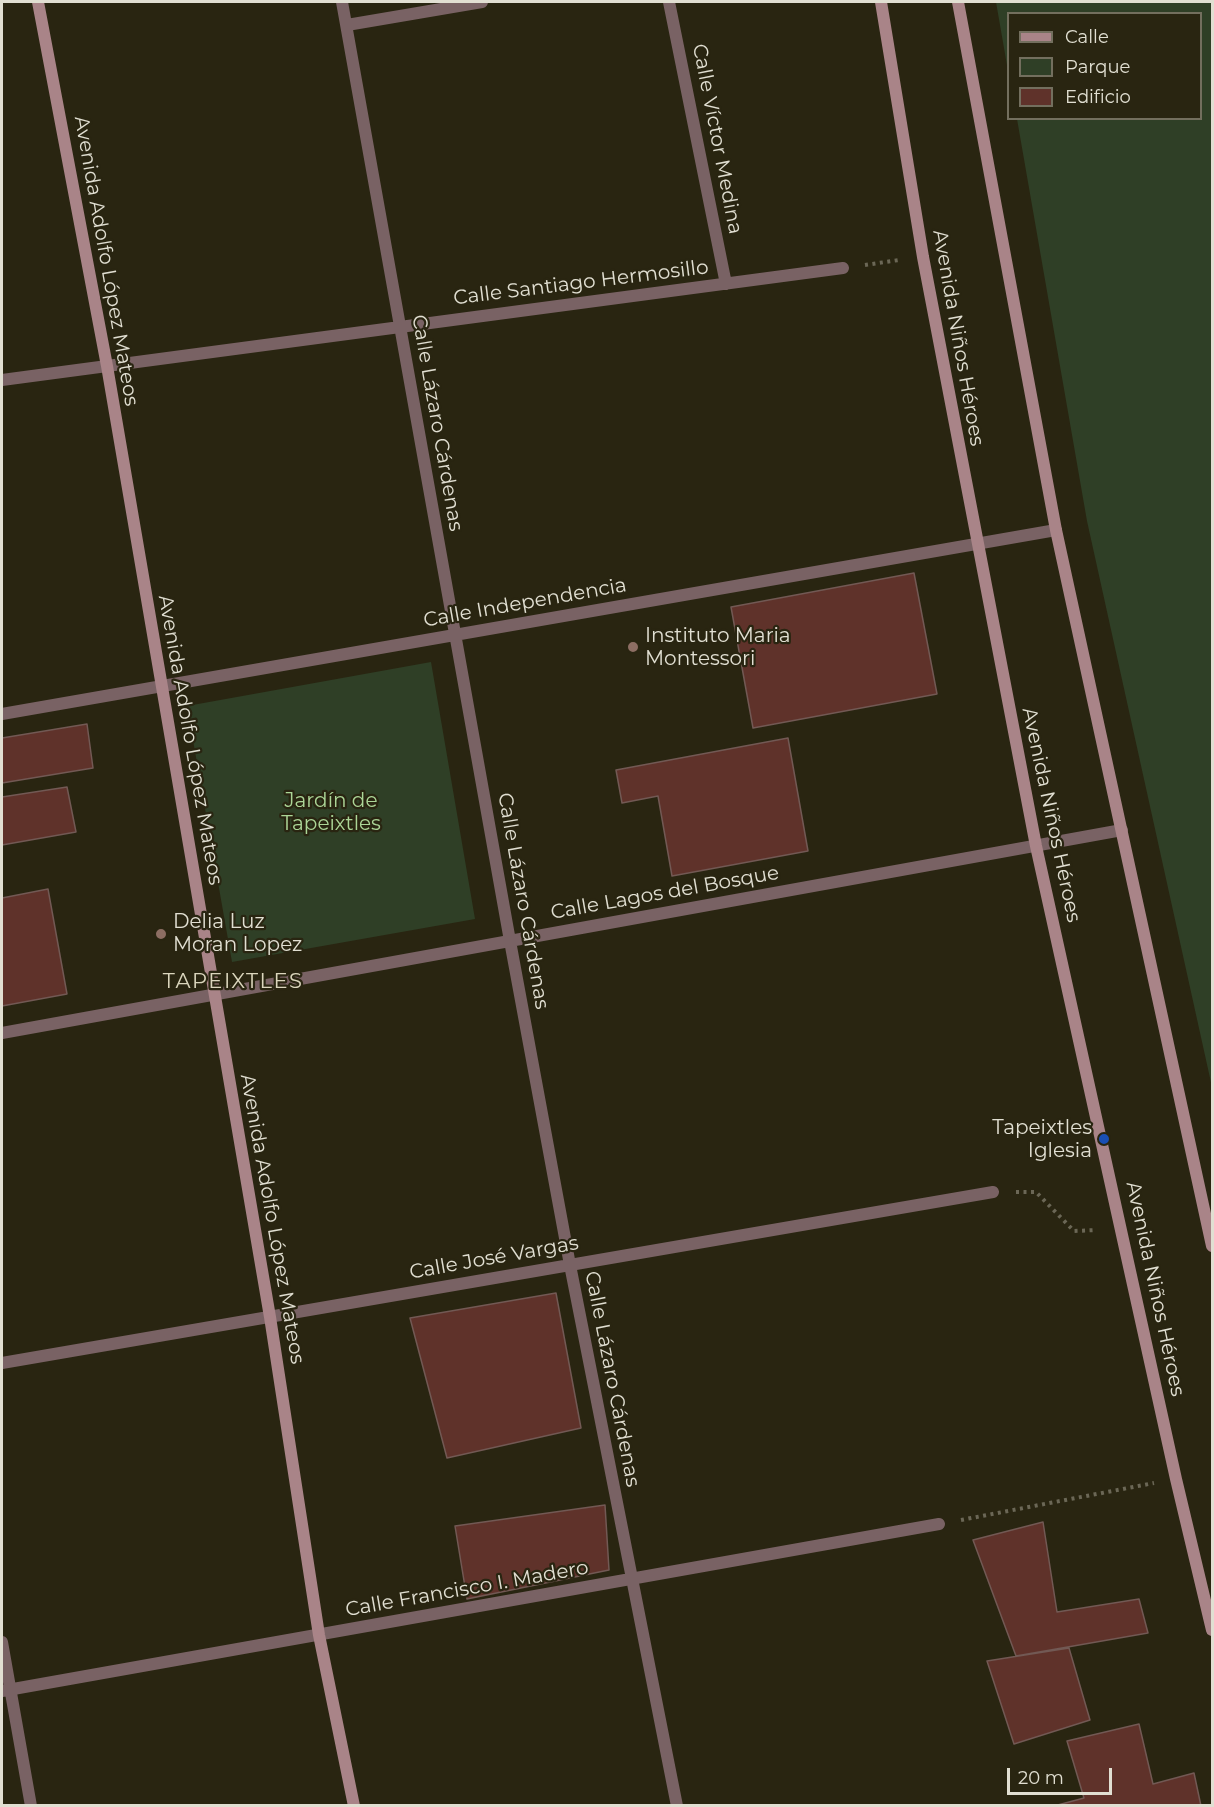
<!DOCTYPE html>
<meta charset="utf-8">
<style>
body{margin:0}
#map{position:relative;width:1214px;height:1807px;overflow:hidden;background:#292511;font-family:Montserrat,sans-serif}
canvas{display:block}
.frame{position:absolute;inset:0;border:3px solid #e1dfd2;pointer-events:none}
.legend{position:absolute;left:1007px;top:12px;width:195px;height:108px;box-sizing:border-box;background:#292511;border:2px solid #736f5e;margin:0;padding:8px 10px;list-style:none;font-size:18px;color:#e1dfd2}
.legend li{display:flex;align-items:center;gap:12px;height:30px}
.legend b{width:30px;border:2px solid #736f5e}
.scale{position:absolute;left:1007px;top:1768px;width:105px;height:27px;box-sizing:border-box;border:3px solid #e1dfd2;border-top:0;padding-left:8px;font-size:18px;line-height:21px;white-space:nowrap;color:#e1dfd2;-webkit-text-stroke:4px #292511;paint-order:stroke}
</style>
<div id="map">
<canvas width="1214" height="1807"></canvas>
<div class="frame"></div>
<ul class="legend">
<li><b style="height:8px;background:#a98488"></b>Calle</li>
<li><b style="height:16px;background:#2f3f26"></b>Parque</li>
<li><b style="height:16px;background:#5f322a"></b>Edificio</li>
</ul>
<div class="scale">20 m</div>
</div>
<script>
const context = document.querySelector('canvas').getContext('2d');
context.lineJoin = 'round';
function fillPath(path, color) { context.fillStyle = color; context.fill(path, 'evenodd'); }
function stroke(path, color, width, dash) { context.strokeStyle = color; context.lineWidth = width; context.lineCap = dash ? 'butt' : 'round'; context.setLineDash(dash || []); context.stroke(path); }
function drawText(font, color, halo, rows, align = 'center') {
  context.font = font + ' Montserrat,sans-serif'; context.lineWidth = 4.5; context.setLineDash([]); context.textBaseline = 'middle'; context.strokeStyle = halo; context.fillStyle = color; for (const [text, x, y, turn = 0] of rows) {
    context.save(); context.translate(x, y); context.rotate((+turn || 0) * Math.PI / 180); context.textAlign = isNaN(turn) ? turn : align; if (halo) context.strokeText(text, 0, 0); context.fillText(text, 0, 0); context.restore();
  }
}
fillPath(new Path2D(`
 M996,2H1212V1087L1087,521L1017,119L1200,118V14H1008V71Z
 M431,662L475,919L232,962L187,706Z`), '#2f3f26');
const building = new Path2D(`
 M914,573L937,694L753,728L731,607Z
 M87,724L93,768L2,783V738Z
 M788,738L808,851L672,876L658,796L622,803L616,770Z
 M67,787L76,832L2,845V797Z
 M48,889L67,994L2,1006V898Z
 M556,1293L581,1428L447,1458L410,1318Z
 M605,1505L609,1570L467,1599L455,1526Z
 M1043,1522L1057,1612L1139,1599L1148,1633L1016,1656L973,1540Z
 M1069,1648L1090,1720L1014,1744L987,1661Z
 M1139,1724L1153,1784L1194,1773L1201,1806H1054L1084,1798L1067,1741Z`);
fillPath(building, '#5f322a');
stroke(building, '#725954', 1.5);
stroke(new Path2D(`
 M865,265L899,260
 M1016,1192H1036L1074,1231L1097,1230
 M961,1520L1154,1483`), '#6b6756', 4, [3, 4.5]);
stroke(new Path2D(`
 M342,2L510,941L570,1265L677,1806
 M669,2L726,284
 M347,25L482,2
 M2,380L843,268
 M2,714L1056,530
 M2,1033L1122,830
 M2,1363L993,1192
 M2,1642L31,1806
 M2,1691L939,1524`), '#796264', 12);
stroke(new Path2D(`
 M38,2L107,366L270,1317L319,1635L354,1806
 M881,2L923,257L1036,846L1176,1479L1212,1630
 M958,2L1056,530L1212,1246`), '#a98488', 12);
for (const [x, y, r, color] of [
 [633,647,6,"#8d6e63"],
 [161,934,6,"#8d6e63"],
 [1104,1139,6,"#1a4fb4"]
]) { const dot = new Path2D(); dot.arc(x, y, r, 0, 2 * Math.PI); context.fillStyle = color; context.fill(dot); stroke(dot, '#292511', 2); }
drawText('20px', '#e1dfd2', '#292511', [
 ["Calle Víctor Medina",717,139,79],
 ["Avenida Adolfo López Mateos",106,261,80],
 ["Calle Santiago Hermosillo",581,283,-7],
 ["Avenida Niños Héroes",958,338,80],
 ["Calle Lázaro Cárdenas",437,423,80],
 ["Calle Independencia",525,603,-10],
 ["Avenida Adolfo López Mateos",190,740,80],
 ["Avenida Niños Héroes",1051,815,78],
 ["Calle Lagos del Bosque",665,893,-10],
 ["Calle Lázaro Cárdenas",523,901,80],
 ["Avenida Adolfo López Mateos",272,1219,80],
 ["Calle José Vargas",494,1258,-10],
 ["Avenida Niños Héroes",1155,1289,78],
 ["Calle Lázaro Cárdenas",612,1379,79],
 ["Calle Francisco I. Madero",467,1589,-10]
]);
drawText('20px', '#e1dfd2', '#292511', [
 ["Instituto Maria",645,636],
 ["Montessori",645,659],
 ["Delia Luz",173,922],
 ["Moran Lopez",173,945],
 ["Tapeixtles",1092,1128,"right"],
 ["Iglesia",1092,1151,"right"]
], 'left');
drawText('20px', '#acd697', '#292511', [
 ["Jardín de",331,801],
 ["Tapeixtles",331,824]
]);
context.letterSpacing = '1.5px';
drawText('21px', '#dbd6bd', '#292511', [
 ["TAPEIXTLES",233,982]
]);
context.letterSpacing = '0px';
</script>
